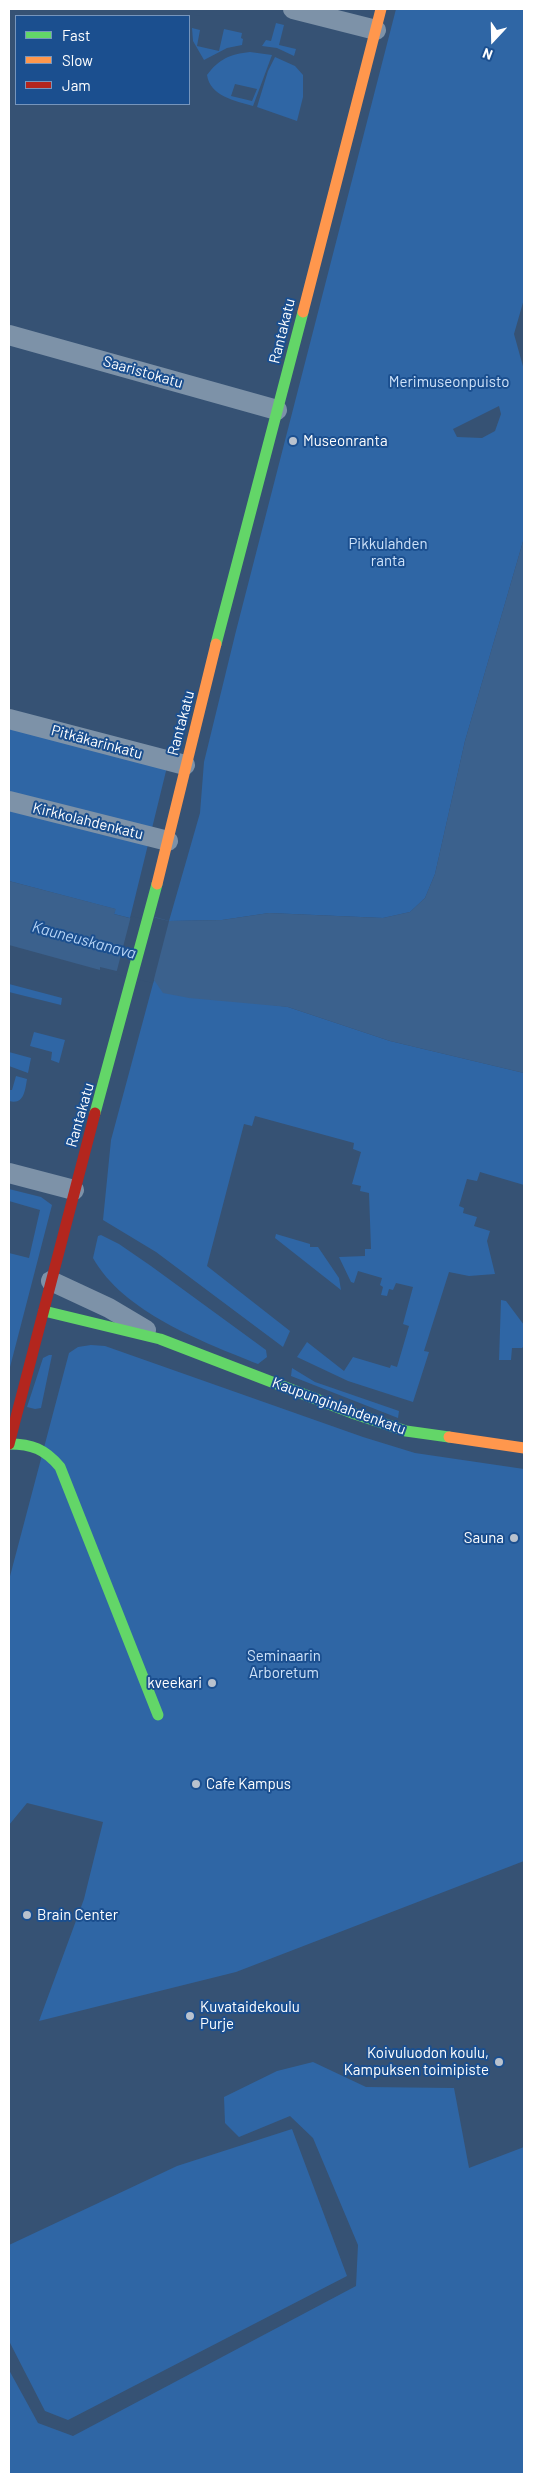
<!DOCTYPE html>
<meta charset="utf-8">
<style>
body{margin:0}
#map{position:relative;width:533px;height:2483px;overflow:hidden;background:#365274;font-family:Barlow,sans-serif}
canvas{display:block}
.frame{position:absolute;inset:0;border:10px solid #fff;pointer-events:none}
.legend{position:absolute;left:15px;top:15px;width:175px;height:90px;box-sizing:border-box;background:#1b4f8f;border:1px solid #7695bc;margin:0;padding:6px 9px;list-style:none;font-size:15px;color:#fff}
.legend li{display:flex;align-items:center;gap:10px;height:25px}
.legend b{width:25px;border:1px solid #7695bc}
.north{position:absolute;left:468px;top:15px;width:50px;height:50px;-webkit-text-stroke:4px #1b4f8f;paint-order:stroke;rotate:201deg;font-size:14px;font-weight:700;line-height:20px;text-align:center;color:#fff}
.north::after{content:'';display:block;margin:auto;width:18px;height:22px;background:#fff;clip-path:polygon(50% 0,100% 100%,50% 72%,0 100%)}
</style>
<div id="map">
<canvas width="533" height="2483"></canvas>
<div class="frame"></div>
<ul class="legend">
<li><b style="height:6px;background:#63d668"></b>Fast</li>
<li><b style="height:6px;background:#ff974d"></b>Slow</li>
<li><b style="height:6px;background:#b3261e"></b>Jam</li>
</ul>
<div class="north">N</div>
</div>
<script>
const context = document.querySelector('canvas').getContext('2d');
context.lineJoin = 'round';
function fillPath(path, color) { context.fillStyle = color; context.fill(path, 'evenodd'); }
function stroke(path, color, width, dash) { context.strokeStyle = color; context.lineWidth = width; context.lineCap = dash ? 'butt' : 'round'; context.setLineDash(dash || []); context.stroke(path); }
function drawText(font, color, halo, rows, align = 'center') {
  context.font = font + ' Barlow,sans-serif'; context.lineWidth = 4; context.setLineDash([]); context.textBaseline = 'middle'; context.strokeStyle = halo; context.fillStyle = color; for (const [text, x, y, turn = 0] of rows) {
    context.save(); context.translate(x, y); context.rotate((+turn || 0) * Math.PI / 180); context.textAlign = isNaN(turn) ? turn : align; if (halo) context.strokeText(text, 0, 0); context.fillText(text, 0, 0); context.restore();
  }
}
fillPath(new Path2D(`
 M396,9H524V299L514,334L524,370V538L465,741L435,874L425,898L410,912L383,918L269,913L222,920L169,921L200,813L204,762L236,631ZM499,406L501,414L495,431L482,438L457,437L453,429Z
 M276,23L284,25L279,45L296,49L294,56L277,48L262,46L266,40L271,41Z
 M192,28L200,30L197,46L219,51L224,29L242,33L241,38L243,39L242,45L227,48L204,60L193,41Z
 M250,52L272,55L253,106C235,101 210,96 207,75C219,59 230,54 250,52ZM235,84L257,89L252,101L231,96Z
 M275,57L295,66L303,75V97L297,121L257,107L268,71Z
 M9,727L167,767L130,918L114,914L115,909L9,881Z
 M154,980L243,1001L288,1007L390,1041L524,1073V1185L480,1172L477,1181L467,1179L459,1206L464,1208L463,1213L477,1217L474,1226L490,1231L487,1241L495,1274L469,1276L449,1272L424,1351L429,1352L413,1402L348,1381L297,1357L307,1342L344,1371L353,1357L390,1368L391,1365L397,1367L409,1326L403,1324L413,1287L396,1283L393,1290L389,1289L387,1296L381,1295L383,1287L380,1285L382,1278L358,1271L354,1283L351,1282L339,1257L365,1256V1249H371L369,1193L360,1191L361,1186L352,1184L361,1152L353,1149L354,1143L255,1116L252,1126L244,1124L207,1266L290,1331L283,1347L156,1252L103,1220L111,1140Z
 M9,984L62,998L61,1005L9,992Z
 M34,1032L65,1040L59,1063L51,1060L52,1052L30,1046Z
 M9,1052L31,1058L28,1073L9,1066Z
 M16,1076L27,1079C25,1091 24,1105 9,1101V1090H12Z
 M9,1189L41,1197L52,1205L9,1371V1253L29,1258L40,1210L9,1201Z
 M276,1234L310,1244V1247H318L339,1278L341,1290L275,1238Z
 M101,1235L119,1244L151,1266L266,1350L267,1357L258,1364C203,1342 123,1312 93,1258L98,1236Z
 M501,1300L506,1301L524,1325V1346L522,1348H512L511,1360H499Z
 M91,1345L105,1346L363,1437L415,1453L524,1469V1861L236,1972L39,2021L84,1899L103,1822L27,1803L9,1825V1580L69,1353L78,1347Z
 M49,1355H52L41,1408L35,1409L27,1407L43,1358Z
 M292,1368L315,1382L399,1411L398,1418L291,1376Z
 M313,2062L366,2087L454,2088L469,2168L524,2147L523,2474H9V2370L38,2423L73,2436L356,2286L358,2245L313,2138L290,2116L239,2137L225,2123L224,2097L277,2071Z
 M292,2129L347,2276L68,2420L45,2411L9,2341V2245L177,2166Z`), '#2f66a5');
fillPath(new Path2D(`
 M524,538V1073L390,1041L288,1007L189,998L163,993L154,980L100,967V970L9,945V881L116,909L114,914L152,924L155,917L169,921L222,920L269,913L383,918L410,912L425,898L435,874L465,741Z`), '#3b618d');
fillPath(new Path2D(`
 M131,916L151,921L152,917L169,921L153,983L116,974Z`), '#365274');
stroke(new Path2D(`
 M293,9L376,30
 M9,335L277,410
 M9,719L185,765
 M9,801L168,841
 M9,1173L74,1190
 M51,1281L109,1308L146,1330`), '#7d92a8', 20);
stroke(new Path2D(`
 M216,644L303,312
 M95,1113L157,884
 M44,1311L160,1339L355,1414L406,1431L449,1437
 M9,1444C32,1444 45,1449 60,1467L158,1715`), '#63d668', 11);
stroke(new Path2D(`
 M303,312L381,9
 M157,884L216,644
 M449,1437L524,1448`), '#ff974d', 11);
stroke(new Path2D(`
 M9,1444L95,1113`), '#b3261e', 11);
for (const [x, y, r, color] of [
 [293,441,5,"#b9c2ce"],
 [514,1538,5,"#b9c2ce"],
 [212,1683,5,"#b9c2ce"],
 [196,1784,5,"#b9c2ce"],
 [27,1915,5,"#b9c2ce"],
 [190,2016,5,"#b9c2ce"],
 [499,2062,5,"#b9c2ce"]
]) { const dot = new Path2D(); dot.arc(x, y, r, 0, 2 * Math.PI); context.fillStyle = color; context.fill(dot); stroke(dot, '#1b4f8f', 2); }
drawText('15px', '#fff', '#1b4f8f', [
 ["Rantakatu",282,331,-76],
 ["Saaristokatu",143,372,16],
 ["Rantakatu",181,723,-75],
 ["Pitkäkarinkatu",97,742,15],
 ["Kirkkolahdenkatu",88,821,14],
 ["Rantakatu",80,1115,-74],
 ["Kaupunginlahdenkatu",339,1406,20]
]);
drawText('15px', '#cfe3fa', '#1b4f8f', [
 ["Merimuseonpuisto",449,382],
 ["Pikkulahden",388,544],
 ["ranta",388,561],
 ["Seminaarin",284,1656],
 ["Arboretum",284,1673]
]);
drawText('15px', '#fff', '#1b4f8f', [
 ["Museonranta",303,441],
 ["Sauna",504,1538,"right"],
 ["kveekari",202,1683,"right"],
 ["Cafe Kampus",206,1784],
 ["Brain Center",37,1915],
 ["Kuvataidekoulu",200,2007],
 ["Purje",200,2024],
 ["Koivuluodon koulu,",489,2053,"right"],
 ["Kampuksen toimipiste",489,2070,"right"]
], 'left');
drawText('italic 16px', '#b5d3f5', '#1b4f8f', [
 ["Kauneuskanava",84,940,15]
]);
</script>
